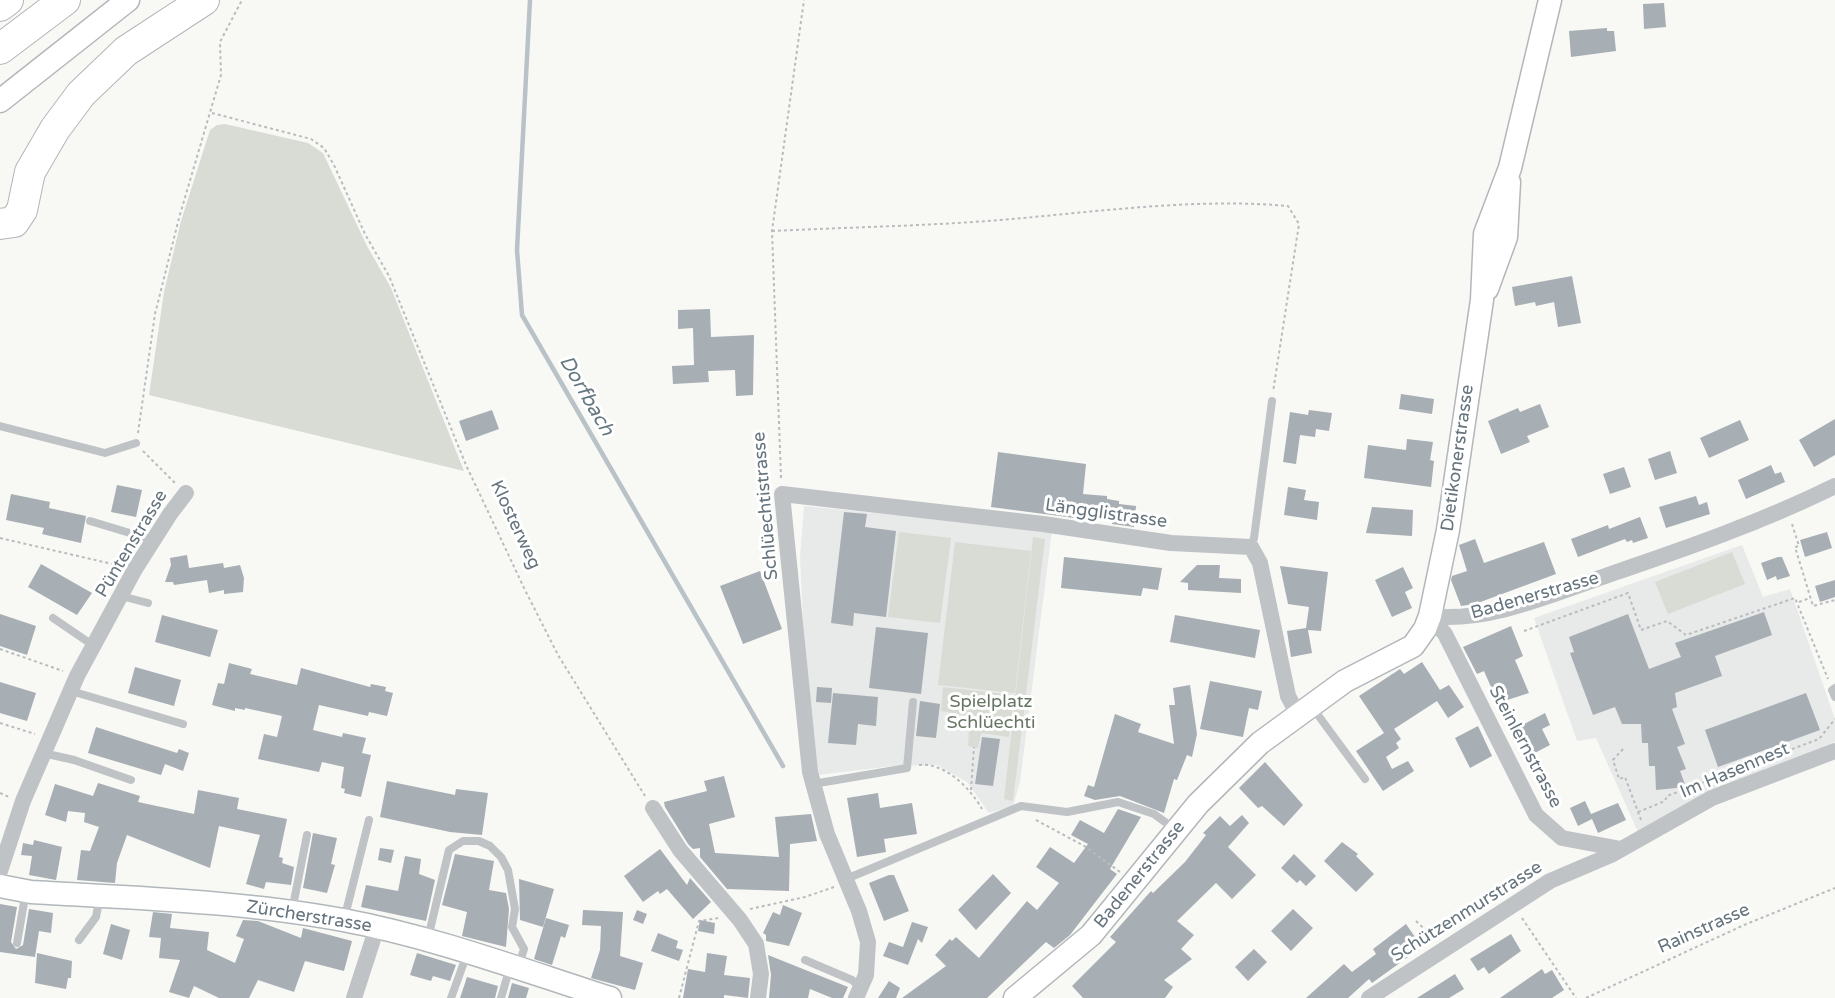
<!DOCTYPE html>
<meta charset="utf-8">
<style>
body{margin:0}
canvas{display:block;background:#f8f8f5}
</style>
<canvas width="1835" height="998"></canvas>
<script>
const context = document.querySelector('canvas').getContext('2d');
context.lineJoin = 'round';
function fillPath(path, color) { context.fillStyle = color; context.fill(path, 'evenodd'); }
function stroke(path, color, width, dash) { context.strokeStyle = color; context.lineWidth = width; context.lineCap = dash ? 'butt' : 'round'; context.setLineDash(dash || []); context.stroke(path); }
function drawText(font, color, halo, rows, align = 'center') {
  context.font = font + ' "Varela Round",sans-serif'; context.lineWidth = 6; context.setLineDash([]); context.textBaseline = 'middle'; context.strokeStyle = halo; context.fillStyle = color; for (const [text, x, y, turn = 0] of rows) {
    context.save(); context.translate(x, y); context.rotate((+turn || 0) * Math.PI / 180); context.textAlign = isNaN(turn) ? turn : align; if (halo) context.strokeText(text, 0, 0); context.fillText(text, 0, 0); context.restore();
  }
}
fillPath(new Path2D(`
 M804,506L1052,530L1020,782L1013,806L989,813L967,782L937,765L893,766L818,775L805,666L800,557Z
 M1742,545L1763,597L1790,589L1835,719V742L1694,801L1638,832L1596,738L1577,741L1534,618Z`), '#e8e9e9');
fillPath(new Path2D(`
 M225,124L308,143L323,153L367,246L391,288L464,471L149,395L164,292L181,221L210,130L217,125Z
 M899,532L951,538L940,623L888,617Z
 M1033,537L1045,539L1013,801L1004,799Z
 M955,542L1031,551L1015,693L938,685Z
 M1732,552L1745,584L1668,614L1655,582Z
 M943,687L1014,695L1009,737L981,733L978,748L968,746L970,716L941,711Z`), '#d8dcd5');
stroke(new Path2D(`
 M530,0L517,250L522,315L783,766`), '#b9c3c7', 4.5);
fillPath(new Path2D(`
 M1664,3L1666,27L1644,29L1643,4Z
 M1607,28V31H1614L1616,51L1571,57L1569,31Z
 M1572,276L1581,323L1558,327L1554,302L1536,306L1535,302L1515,306L1512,287Z
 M710,309L711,337L754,335L753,395L736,396L735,370L708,371L709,382L673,384L672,366L694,365L693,328L678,329V310Z
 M1401,394L1434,399L1432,414L1399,409Z
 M1540,404L1549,427L1527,436L1530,442L1501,454L1488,421L1518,408L1520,412Z
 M492,410L499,429L466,441L459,421Z
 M1309,410L1332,413L1329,431L1316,429L1315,437L1300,435L1296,464L1283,462L1290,412L1308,415Z
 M1835,419V455L1814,467L1799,440Z
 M1740,420L1749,440L1709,458L1700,438Z
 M1407,439L1433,442L1430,460L1434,461L1431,487L1364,478L1368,445L1406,450Z
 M1670,451L1677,473L1655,480L1648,459Z
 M998,452L1086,464L1083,494L1107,496V499L1119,501V504L1136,506L1134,527L1112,524V521L1104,520L1105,516L1082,513V519L991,507Z
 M1771,465L1775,474L1781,472L1785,482L1746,499L1738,480Z
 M1624,467L1631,487L1610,494L1603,474Z
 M117,485L142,490L136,517L111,512Z
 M1288,487L1306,490L1304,500L1319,502L1317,520L1284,515Z
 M11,494L50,502L49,508L86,516L81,543L42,534L44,528L6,520Z
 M1696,496L1699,505L1707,502L1710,514L1666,528L1659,507Z
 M1372,507L1413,510L1412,536L1366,533Z
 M844,512L867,514L865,527L896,531L886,617L854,613L853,626L831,623Z
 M1640,517L1648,538L1633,543L1632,540L1627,542L1625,539L1578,557L1571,539L1608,525L1609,529Z
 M1827,532L1832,548L1805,557L1800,540Z
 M1475,539L1484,563L1544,542L1556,574L1475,604L1461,606L1451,580L1452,576L1467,571L1459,545Z
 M187,555L189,568L223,563L224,568L240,565L244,578L243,592L224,594V590L209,593L207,580L174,585L173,582H165L171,565L170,558Z
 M1064,557L1162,568L1158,590L1143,588L1141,596L1061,588Z
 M1778,557H1782L1790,576L1777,580L1776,576L1767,580L1761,563Z
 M41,564L92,593L77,615L28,587Z
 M1197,565H1220L1219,578L1241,579V593L1188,590V583L1180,582Z
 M1280,566L1328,572L1321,631L1308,630L1312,653L1291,657L1287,631L1306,628L1309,607L1288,604Z
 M1403,567L1413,588L1405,592L1412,608L1392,617L1375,580Z
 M760,571L782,629L743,644L720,586Z
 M1835,580V597L1820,602L1815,586Z
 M1764,612L1772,635L1715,656L1722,676L1675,693L1677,707L1672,709L1685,744L1677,747L1686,769L1680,771L1686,787L1656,790L1655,766H1649L1648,743H1642L1641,724H1622L1615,707L1593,715L1570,653L1574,652L1569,637L1628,614L1649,669L1681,657L1675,643Z
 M0,614L36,626L27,655L0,646Z
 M162,615L218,630L210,657L155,642Z
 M1175,615L1260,630L1255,658L1170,642Z
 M1511,626L1523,656L1515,660L1529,693L1498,703L1484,671L1477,674L1463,647Z
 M876,627L928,633L921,694L869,688Z
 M1422,662L1440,690L1449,685L1464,707L1448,718L1437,701L1394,729L1401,739L1396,743L1399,748L1386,757L1392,769L1408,761L1414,771L1383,791L1356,751L1384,733L1359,696L1400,669L1404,674Z
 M229,663L252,669L250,674L297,685L301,668L370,687L371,684L386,687L385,691L393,693L387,716L369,712L368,716L319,705L313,730L342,737L343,733L366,738L362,753L371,755L361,797L344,793L345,789L341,788L344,767L322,762L319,772L258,759L264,734L277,737L282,716L245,708V710L235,708V711L212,705L218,683L224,684Z
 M135,667L181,680L174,706L128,693Z
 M1210,681L1262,691L1258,710L1249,708L1243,737L1200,729Z
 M0,682L36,693L27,721L0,713Z
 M1190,685L1197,734L1192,757L1187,755L1177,780L1174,779L1164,813L1120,796L1095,800L1084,796L1088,785L1094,787L1115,714L1141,724L1138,732L1174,744L1169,705H1175L1173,688Z
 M817,687L832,688L831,703L816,702Z
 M833,693L878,697L876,726L858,724L856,745L828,743Z
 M1806,693L1820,730L1718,767L1705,730Z
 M920,701L940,704L936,738L916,736Z
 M1545,713L1550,725L1542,729L1550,745L1525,758L1511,731Z
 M1478,726L1492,756L1470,768L1455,738Z
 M96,727L177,753L179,749L189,753L183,771L165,764L161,775L88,753Z
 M982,737L1000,739L993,786L975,784Z
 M1265,762L1303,805L1284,826L1262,806L1258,808L1239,788Z
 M724,776L735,817L709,824L715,853L779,857L775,817L811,814L817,841L790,844L789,891L727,889L700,857V848L693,849L688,844L665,807L664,802L707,791L704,781Z
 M387,781L455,795L456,789L488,793L482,835L450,832L380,817Z
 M98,783L140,796L138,802L194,814L198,790L239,798L237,809L287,819L279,857L283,858L282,863L294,867L291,885L266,882L264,889L246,884L260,835L219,826L210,868L127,835L117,863L115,883L77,880L81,850L90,851L99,827L84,822L85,813L68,811L66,822L45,815L55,784L93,796Z
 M878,793L880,808L912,803L917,834L884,839L886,852L857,857L847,798Z
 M1585,801L1591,814L1618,803L1626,820L1598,833L1592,819L1578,826L1570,808Z
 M1118,809L1141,817L1110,869L1117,874L1070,935L1054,948L1046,942L987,998H902L946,966L935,955L950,939L952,941L956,937L979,958L1027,901L1037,910L1059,883L1036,867L1050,847L1074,863L1088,844L1071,835L1080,820L1104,833Z
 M1242,815L1249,823L1228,847L1256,875L1232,899L1216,883L1177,921L1194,935L1181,949L1192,959L1164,980L1173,987L1165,998H1083L1072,986L1116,942L1110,937L1151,891L1153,893L1185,862L1206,835L1203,833L1220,816L1230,826Z
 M313,833L337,838L331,864L335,865L327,893L303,888Z
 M34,840L62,847L56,880L29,875L32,856L21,855L23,843L33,845Z
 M1342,842L1358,854L1356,856L1374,874L1356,892L1324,861Z
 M380,848L394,850L391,863L378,860Z
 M660,849L687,885L690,878L711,902L693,919L667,889L660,894L658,891L643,902L624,876Z
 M455,854L494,861L489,890L506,893L509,909L506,947L462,936L467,912L442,905Z
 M1294,854L1316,876L1306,886L1300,880L1297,883L1281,868Z
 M405,856L421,859L419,874L435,880L426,921L361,907L366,885L398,891Z
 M993,874L1011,893L976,930L958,910Z
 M889,875H894L909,911L884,921L869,883Z
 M519,879L554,889L543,927L520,920Z
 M0,904L17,907L11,942L16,949L23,945L29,909L53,913L51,933L39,931L35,957L0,952Z
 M783,905L802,913L789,946L766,941V935L763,933L773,912L780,915Z
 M1293,909L1313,928L1291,951L1271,931Z
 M583,910L623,912L620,956L643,963L635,990L591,978L600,950L601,926L582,925Z
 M637,910L647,914L643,924L633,920Z
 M153,912L172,914L170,928L209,932L207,950L235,963L244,939L236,936L243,920L258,921L301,938L303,928L352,941L344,971L305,961L294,992L258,980L249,998H219L194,986L189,998L169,992L180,960L159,958L161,938L149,937Z
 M546,918L569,925L565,938L561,936L552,965L534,959Z
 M700,920L715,923L714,934L698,931Z
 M912,922L928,927L922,943L918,939L908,965L883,956L889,942L903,947Z
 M111,924L130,930L122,960L103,954Z
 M1406,924L1422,947L1372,983L1369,979L1348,998H1306L1344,964L1352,972L1376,954L1373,949Z
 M658,933L678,941L676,948L683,950L679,961L651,951Z
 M1511,934L1521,951L1489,974L1484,967L1478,971L1470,959Z
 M1254,949L1267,962L1248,981L1235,967Z
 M37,953L72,961L71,978H68L66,989L35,983Z
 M417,953L456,965L450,981L433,976L431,981L410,975Z
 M707,953L727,956L724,975L750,978L748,998L724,995V998H683L688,969L705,972Z
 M768,955L848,987L843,998H832L810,989L808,998H769L771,975Z
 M1542,969L1545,974L1552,970L1564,990L1552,998H1500Z
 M1455,974L1464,989L1449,998H1417Z
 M467,977L498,986L495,998H460Z
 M889,981L900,988L896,998H878Z
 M512,983L529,988L526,998H508Z`), '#a7aeb4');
const secondary = new Path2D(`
 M0,101L128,0
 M1487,289L1506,237L1509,182
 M0,886L31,892C135,898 240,901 343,920C434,937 522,970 610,998
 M1015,998L1091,935L1198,804L1260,743L1345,681L1413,646L1425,629L1430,616L1448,530L1482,300L1485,234L1510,168L1550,0`);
const highway = new Path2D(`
 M0,6L8,0
 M0,49L65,0
 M0,224L14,222L22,210L30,172L55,129L81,94L126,51L204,0`);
stroke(secondary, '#b2b7bb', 25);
stroke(highway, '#b3b6b9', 32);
stroke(new Path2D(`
 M212,113L311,139L324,148L334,165L365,234L389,276L466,465L525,590L558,655L645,796
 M772,231C852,227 933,226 1012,219C1102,211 1198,198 1288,206L1299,224L1273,392
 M138,433L155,314L179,218L221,75L220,42L242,0
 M143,451L175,483
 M781,478L772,231L804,0
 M1792,524L1799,546L1795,547L1813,606L1835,600
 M0,538L121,566
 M1799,602L1810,598
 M1524,631L1628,593L1641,630L1667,621L1686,635L1795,598L1828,679
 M0,649L63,671
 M0,723L35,734
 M1623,749L1613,760L1619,779L1625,777L1641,820
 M919,765C945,762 971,789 982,809
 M971,790L974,747
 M0,793L9,797
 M1638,812L1665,801L1667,796L1819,739L1835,719
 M1036,820L1086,847L1120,872
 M750,909L805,897L834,887
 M1522,918L1576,998
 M1416,921L1433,937
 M679,998L699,921L719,918
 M1586,998L1744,925L1835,888`), '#b9bcbe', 2, [3, 3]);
stroke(new Path2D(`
 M0,426L105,453L136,443
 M90,521L153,540
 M1251,547L1254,538L1272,401
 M121,596L148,603
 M53,618L94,646
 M1835,688L1832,690L1835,697
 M71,691L183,724
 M1312,707L1365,779
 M43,753L74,760L131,780
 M813,784L907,768L913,702
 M846,879L1021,806L1067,812L1118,802L1154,814L1176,830
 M292,911L307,835
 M344,920L369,820
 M428,938L449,850L463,841H479L490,846L501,857L508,870L515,909L512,927L524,949L518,968
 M79,940L96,917L100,896
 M17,943L26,891
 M805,960L852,980L860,987
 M451,998L467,954
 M501,998L510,967`), '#bfc3c6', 8);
stroke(new Path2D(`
 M1430,616C1489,623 1555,593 1611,574C1687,548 1762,522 1835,486
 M1430,616L1445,634L1536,815L1562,838L1621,849
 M653,808L680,850L740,920L756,944L761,974L758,998
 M0,871L23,801L77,676L135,569L170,514L186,493
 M354,998L377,927
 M856,998L866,975L868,942L859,911L827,834L810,772L782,494L1043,524L1171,543L1251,547L1260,563L1288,696L1297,713
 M1369,998L1550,881L1611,855L1712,798L1835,751`), '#bfc3c6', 16);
stroke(secondary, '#fff', 22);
stroke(highway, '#fff', 30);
drawText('18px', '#66747d', '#fff', [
 ["Dietikonerstrasse",1458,458,-82],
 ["Schlüechtistrasse",766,506,-95],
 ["Längglistrasse",1106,514,8],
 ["Klosterweg",515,525,65],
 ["Püntenstrasse",132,544,-59],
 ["Badenerstrasse",1535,596,-16],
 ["Steinlernstrasse",1525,747,62],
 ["Im Hasennest",1735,771,-23],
 ["Badenerstrasse",1140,875,-51],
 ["Schützenmurstrasse",1467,912,-32],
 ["Zürcherstrasse",309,917,9],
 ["Rainstrasse",1704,929,-24]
]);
drawText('18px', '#677664', '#fff', [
 ["Spielplatz",991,702],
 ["Schlüechti",991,723]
]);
drawText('italic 20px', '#66787f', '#fff', [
 ["Dorfbach",586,396,60]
]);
</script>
